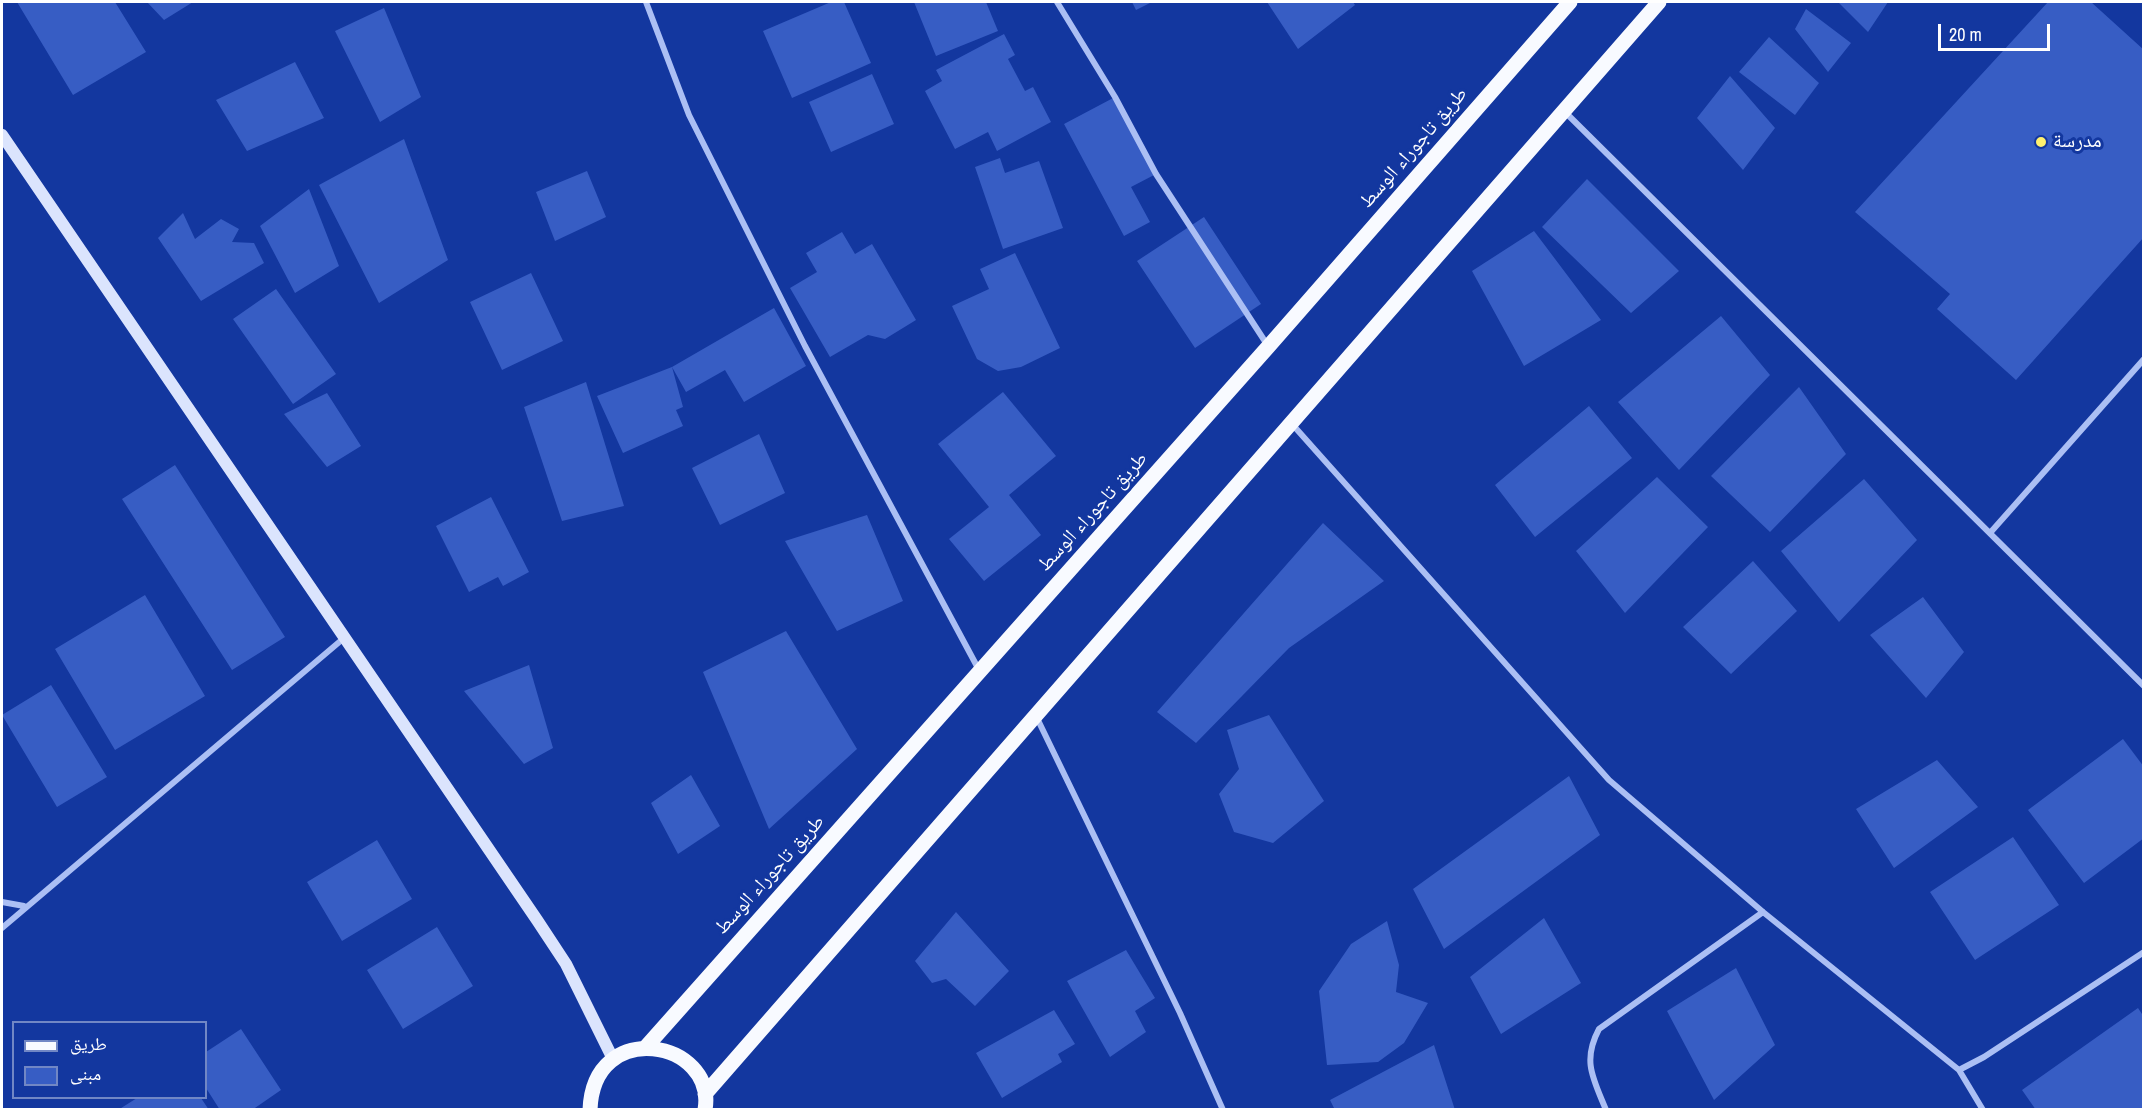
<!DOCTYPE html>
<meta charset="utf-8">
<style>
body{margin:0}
#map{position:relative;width:2145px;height:1111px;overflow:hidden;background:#13379f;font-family:"Archivo Narrow","Noto Naskh Arabic",sans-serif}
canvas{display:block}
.frame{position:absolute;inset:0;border:3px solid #fff;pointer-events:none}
.legend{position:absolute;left:12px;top:1021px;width:195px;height:78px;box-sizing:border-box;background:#13379f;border:2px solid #7187c5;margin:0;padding:8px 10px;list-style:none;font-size:18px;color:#fff}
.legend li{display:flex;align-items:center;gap:12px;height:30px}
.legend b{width:30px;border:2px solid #7187c5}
.scale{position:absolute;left:1938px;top:24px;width:112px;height:27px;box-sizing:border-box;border:3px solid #fff;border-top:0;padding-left:8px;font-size:18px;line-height:21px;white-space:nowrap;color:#fff;-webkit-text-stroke:4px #13379f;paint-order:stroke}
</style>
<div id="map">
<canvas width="2145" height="1111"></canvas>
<div class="frame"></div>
<ul class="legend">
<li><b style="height:8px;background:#f8faff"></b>طريق</li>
<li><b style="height:16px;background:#375dc4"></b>مبنى</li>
</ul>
<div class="scale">20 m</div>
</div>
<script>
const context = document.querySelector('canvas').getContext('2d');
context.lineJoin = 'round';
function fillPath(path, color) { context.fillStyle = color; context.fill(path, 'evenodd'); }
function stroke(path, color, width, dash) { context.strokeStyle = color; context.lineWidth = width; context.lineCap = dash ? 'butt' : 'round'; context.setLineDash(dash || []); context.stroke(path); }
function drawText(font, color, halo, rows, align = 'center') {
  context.font = font + ' "Archivo Narrow","Noto Naskh Arabic",sans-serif'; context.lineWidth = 6; context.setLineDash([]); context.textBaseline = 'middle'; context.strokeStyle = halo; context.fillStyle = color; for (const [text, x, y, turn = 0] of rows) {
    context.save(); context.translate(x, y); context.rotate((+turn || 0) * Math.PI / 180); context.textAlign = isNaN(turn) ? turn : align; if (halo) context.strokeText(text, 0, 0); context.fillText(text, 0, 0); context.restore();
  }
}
fillPath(new Path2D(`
 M17,2H115L146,52L73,95Z
 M147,2H193L164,20Z
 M831,2H844L871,63L792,98L763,31Z
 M914,2H986L998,31L936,56Z
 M1132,2H1152L1136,10Z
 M1267,2H1353L1355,5L1298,49Z
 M1838,2H1888L1868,32Z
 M2048,2H2091L2144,50V237L2016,380L1937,309L1950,294L1855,212Z
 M384,8L421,97L380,122L335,31Z
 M1806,9L1851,43L1828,72L1795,29Z
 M1004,34L1015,55L1008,59L1025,91L1033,87L1051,122L997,151L988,132L955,149L925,91L942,81L936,70Z
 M1769,37L1819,83L1795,115L1739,72Z
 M295,62L324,118L247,151L216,100Z
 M872,74L894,124L831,152L809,102Z
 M1730,76L1775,128L1743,170L1697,118Z
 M1115,97L1156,174L1131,187L1150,222L1124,236L1064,124Z
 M404,139L448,260L379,303L319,185Z
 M1000,158L1005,173L1039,161L1063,228L1003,249L975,167Z
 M587,171L606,217L555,241L536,192Z
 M1587,179L1679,271L1631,313L1542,227Z
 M309,189L339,266L295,293L260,226Z
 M183,213L195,239L221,219L239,229L232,242L254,243L264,263L201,301L158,238Z
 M1204,217L1261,304L1195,348L1137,261Z
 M1534,231L1601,320L1524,366L1472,271Z
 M842,232L855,254L872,244L916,320L885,339L868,335L830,357L790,288L817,272L806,253Z
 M1015,253L1060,348L1021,367L998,371L977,359L952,306L989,289L980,269Z
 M531,273L563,341L502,370L470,302Z
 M276,289L336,374L293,404L233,319Z
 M774,308L806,366L744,402L725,370L686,392L672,367Z
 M1721,316L1770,375L1679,470L1618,402Z
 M672,367L683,407L676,410L683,426L623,453L597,396Z
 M586,382L624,506L562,521L524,407Z
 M1799,387L1846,454L1770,532L1711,476Z
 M1003,392L1056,456L1009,495L1041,535L984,581L949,539L989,507L938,444Z
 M327,393L361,446L327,467L284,414Z
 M1589,406L1632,458L1535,537L1495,485Z
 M759,434L785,493L720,525L692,468Z
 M175,465L285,637L232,670L122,499Z
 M1657,477L1708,527L1625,613L1576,551Z
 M1864,479L1917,540L1839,622L1781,551Z
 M491,497L529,572L503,586L498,577L469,592L436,526Z
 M867,515L903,601L837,631L785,541Z
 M1323,523L1384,581L1289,648L1196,743L1157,712Z
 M1753,561L1797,611L1731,674L1683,627Z
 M145,595L205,696L115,750L55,649Z
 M1923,597L1964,652L1926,698L1870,635Z
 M786,631L857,749L769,829L703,672Z
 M529,665L553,748L524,764L464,691Z
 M51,685L107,777L57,807L2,715Z
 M1269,715L1324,801L1273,843L1234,832L1219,794L1239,769L1227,730Z
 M2123,739L2144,767V838L2084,883L2028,810Z
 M1937,760L1978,807L1894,868L1856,809Z
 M691,775L720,826L678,854L651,803Z
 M1569,776L1600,835L1444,949L1413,889Z
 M2013,837L2059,905L1975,960L1930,892Z
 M377,840L412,899L342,941L307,882Z
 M956,912L1009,971L975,1006L946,979L932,983L915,961Z
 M1544,918L1581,983L1501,1034L1470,977Z
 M1387,921L1399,965L1396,992L1428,1003L1404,1043L1378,1062L1327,1065L1319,991L1351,944Z
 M437,927L473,986L403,1029L367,970Z
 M1126,950L1155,998L1135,1011L1146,1032L1110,1057L1067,981Z
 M1736,968L1775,1045L1714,1100L1667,1011Z
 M2138,1008L2144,1017V1110H2036L2022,1090Z
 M1054,1010L1075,1044L1058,1054L1062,1062L1002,1098L976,1053Z
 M241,1029L281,1090L252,1110H220L206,1088V1052Z
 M1434,1045L1455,1110H1335L1330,1100Z
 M137,1098H201L209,1110H118Z`), '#375dc4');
stroke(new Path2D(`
 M646,2L689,115L805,346L979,670
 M1057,2L1115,97L1156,174L1268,346
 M1565,112L2144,686
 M1292,424L1609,780L1763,912L1959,1070L1983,1110
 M1990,533L2144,359
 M1036,716L1180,1013L1223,1110
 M2,902L24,906
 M2,928L344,638
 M1959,1070L1984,1057L2144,952
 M1606,1110C1593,1078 1582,1061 1599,1029L1763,912`), '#abbff4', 6);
stroke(new Path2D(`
 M2,135L537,920L566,964L613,1059`), '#dbe4fd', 12);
stroke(new Path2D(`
 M645,1048L1268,347L1570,2
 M705,1094L1659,2
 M590,1110C593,1017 717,1040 705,1110`), '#f8faff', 15);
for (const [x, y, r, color] of [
 [2041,142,6,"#fff06e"]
]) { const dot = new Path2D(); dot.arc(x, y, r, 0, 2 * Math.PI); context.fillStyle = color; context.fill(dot); stroke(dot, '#13379f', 2); }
drawText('20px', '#fff', '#13379f', [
 ["مدرسة",2053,142]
], 'left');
drawText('20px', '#fff', '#13379f', [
 ["طريق تاجوراء الوسط",1414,148,-49],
 ["طريق تاجوراء الوسط",1093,512,-48],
 ["طريق تاجوراء الوسط",770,875,-48]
]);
</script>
